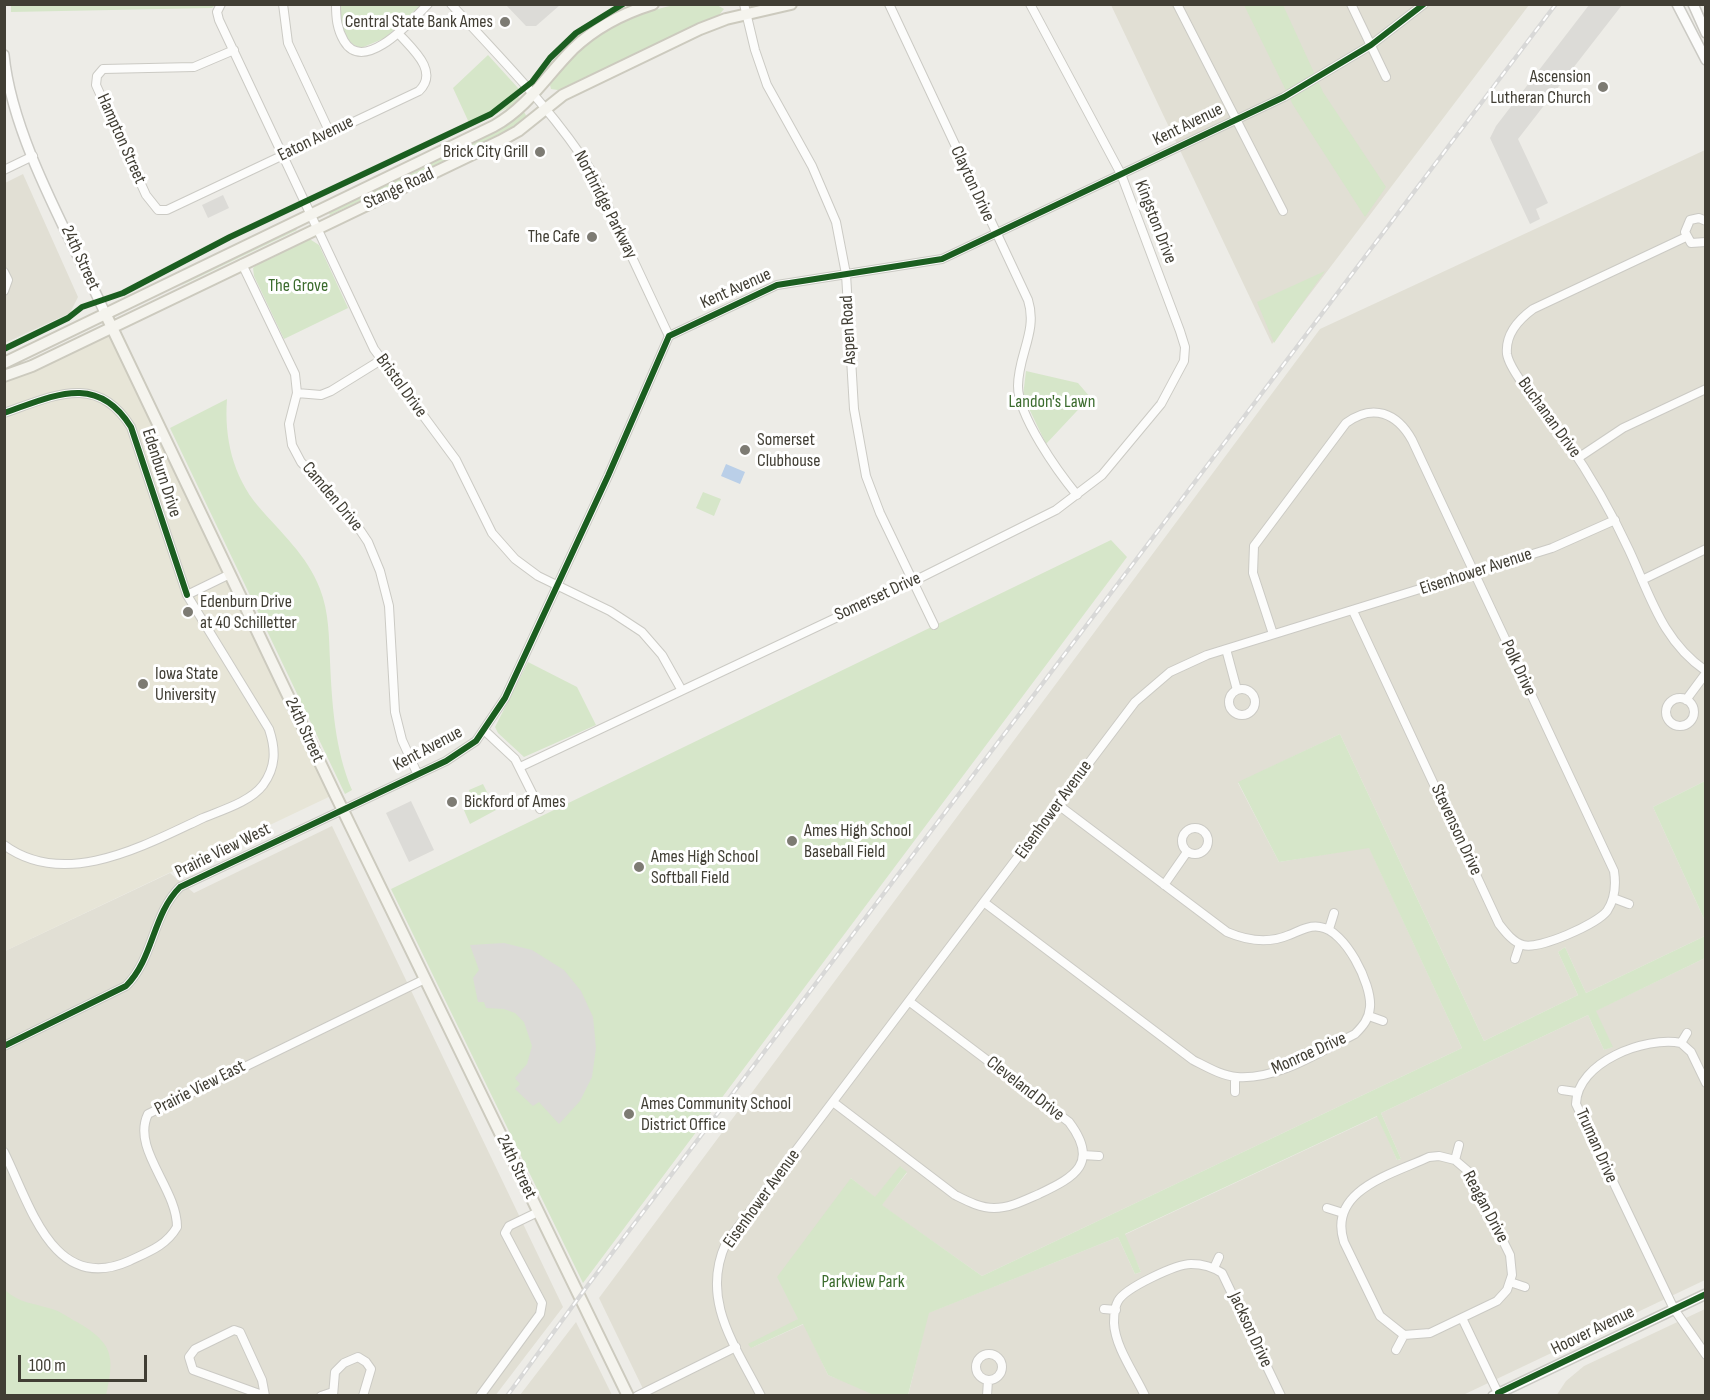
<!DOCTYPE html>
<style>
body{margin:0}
#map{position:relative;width:1710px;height:1400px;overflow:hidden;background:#edece7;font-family:"Sofia Sans Condensed",sans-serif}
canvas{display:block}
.frame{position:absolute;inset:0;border:6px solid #413e34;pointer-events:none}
.scale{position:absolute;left:18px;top:1355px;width:129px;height:27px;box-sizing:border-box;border:3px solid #413e34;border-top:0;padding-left:8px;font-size:18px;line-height:21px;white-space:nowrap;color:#413e34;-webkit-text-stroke:4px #fff;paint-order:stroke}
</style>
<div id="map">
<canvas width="1710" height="1400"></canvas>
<div class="frame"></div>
<div class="scale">100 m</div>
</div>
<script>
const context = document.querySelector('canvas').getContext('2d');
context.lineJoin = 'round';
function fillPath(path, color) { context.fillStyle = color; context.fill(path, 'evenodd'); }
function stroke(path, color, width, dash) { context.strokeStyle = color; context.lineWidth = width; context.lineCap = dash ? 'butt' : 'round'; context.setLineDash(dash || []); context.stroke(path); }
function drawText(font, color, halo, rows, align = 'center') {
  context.font = font + ' "Sofia Sans Condensed",sans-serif'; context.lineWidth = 6; context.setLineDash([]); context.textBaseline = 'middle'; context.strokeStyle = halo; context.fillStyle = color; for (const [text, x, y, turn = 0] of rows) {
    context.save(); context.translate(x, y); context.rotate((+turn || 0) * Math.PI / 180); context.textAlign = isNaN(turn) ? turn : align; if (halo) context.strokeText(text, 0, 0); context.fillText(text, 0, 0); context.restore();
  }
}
fillPath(new Path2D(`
 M1111,5H1529L1272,344Z
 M1705,150V781L1653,807L1705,921V936L1586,993L1565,947L1558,952L1578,995L1484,1041L1340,734L1238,783L1279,862L1369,847L1462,1048L982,1276L881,1205L907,1173L901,1167L875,1198L851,1178L799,1319L751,1348L804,1324L828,1375L874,1393V1395H646L599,1298L1320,329Z
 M23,174L78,297L70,313L5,343V183Z
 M332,826L563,1307L495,1396L42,1395L5,1323V951L170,873L194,893Z
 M1705,958V1280L1463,1395L908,1396L928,1313L1118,1237L1135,1274L1141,1272L1124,1235L1378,1116L1397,1160L1401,1159L1381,1113L1588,1015L1604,1050L1612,1047L1595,1011Z
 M1705,1309V1395L1556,1396L1566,1381L1584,1366Z
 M576,1322L612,1395H520Z`), '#e1dfd4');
fillPath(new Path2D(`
 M112,327L335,794L5,951V376Z`), '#e7e5d7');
fillPath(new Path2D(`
 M11,5V4L215,5L212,8L11,12Z
 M340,5H421L385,38L361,48C342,42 340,22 340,5Z
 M674,5H717L724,9L719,15L558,90L551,89L550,85C577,40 624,16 674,5Z
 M1244,5H1283L1323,92L1386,187L1365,217L1293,105Z
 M488,55L518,88L519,102L471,127L453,88Z
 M524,112L527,117L502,134L330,215L327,209L499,129Z
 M294,225L297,230L180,286L221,261Z
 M308,238L319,245L348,308L284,339L254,276L253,268L264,259L272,258Z
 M1325,271L1274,343L1257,302Z
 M1026,371L1078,383L1090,397L1046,444L1023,396Z
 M227,399C224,438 233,476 258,506C281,533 307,555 320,589C329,612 329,637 330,661C332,705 335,750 352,790L345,794L170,428Z
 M703,492L721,499L714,516L696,508Z
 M1111,540L1127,557L583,1283L391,889Z
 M528,662L577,687L596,725L524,757L498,733L495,727Z
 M1340,734L1484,1041L1578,995L1558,952L1565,947L1586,993L1705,936V958L1596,1011L1613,1047L1604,1050L1588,1015L1381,1113L1401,1159L1397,1160L1377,1116L1125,1234L1141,1272L1135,1274L1118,1237L929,1313L908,1395H874L828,1375L803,1324L751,1348L748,1344L798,1319L777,1277L851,1178L875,1197L900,1166L907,1172L882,1205L982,1276L1462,1048L1369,848L1279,862L1238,782Z
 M1705,781V921L1653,807Z
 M483,784L496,810L470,824L463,808L466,806L462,798L470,795L469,790Z
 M5,1290C19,1303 33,1303 52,1309C60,1311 69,1318 77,1322C113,1343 115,1356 106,1395H5Z`), '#d6e6c9');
fillPath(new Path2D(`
 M506,5H560L536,26H526Z
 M1589,5H1622L1518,139L1548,203L1536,209L1540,219L1530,224L1490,138L1496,126Z
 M223,195L229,208L208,218L202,205Z
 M411,801L434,850L409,862L386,813Z
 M504,943L532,950L564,970L581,991L593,1017L596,1048L592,1077L580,1101L559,1124L539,1102L533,1106L515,1089L520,1084L515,1078L527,1064L532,1046L524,1022L515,1013L504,1009L486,1008L484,1002H478L473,978L479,970L470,945Z`), '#dcdbd7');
fillPath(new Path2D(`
 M726,464L745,472L740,484L721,476Z`), '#bacfe8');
const minor = new Path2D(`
 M221,4L217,12L219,20L374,349L456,460L492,533L515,559L538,576L610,611L642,632L662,655L681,689
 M283,4L288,43L330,133
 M336,4C336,18 337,29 344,41C364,75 412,20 428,4
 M451,4C500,58 553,110 592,172L669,336
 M744,4L755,50L767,85L812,166L836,222L846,274L854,409L866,476L880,513L934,625
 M889,4L1028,300C1038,331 1018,355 1018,386C1018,416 1058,472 1077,495
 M1177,4L1283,211
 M1351,4L1386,77
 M234,50L194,67L103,69L97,76L96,85L146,195L158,210H167L419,91C440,71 411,48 398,33
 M4,170L33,156
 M1706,221L1699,218L1690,220L1685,232L1691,243L1706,242
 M1686,237L1533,309C1518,320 1505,334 1507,354C1510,374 1553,421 1566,440C1590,475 1611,511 1629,550C1650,595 1662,641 1706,671
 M242,264L295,374L297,393L289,424L292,445L301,462L350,515L368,542L380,571L389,606L395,712L402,740L417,773
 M4,272L8,280L4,291
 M297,393L321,395L331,391L381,360
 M4,413C53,396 97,372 131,427L187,595L269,729C276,750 276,767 263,785C250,802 222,810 203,818C145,845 65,890 4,845
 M1578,458L1623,428L1706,389
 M1642,580L1706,549
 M187,595L230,574
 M1273,634L1253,573L1254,546L1346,423C1373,403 1397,413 1412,440L1614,871C1616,884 1615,899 1607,911C1597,924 1539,950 1523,945C1513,942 1506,933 1499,924L1353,611
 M1226,649L1237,690
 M1229 702a13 13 0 1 1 26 0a13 13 0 1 1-26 0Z
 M1666 712a14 14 0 1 1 28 0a14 14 0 1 1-28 0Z
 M1686,700L1706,673
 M484,730L515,759L540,809
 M520,767L914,581L1056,510L1102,475L1161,404L1184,361L1185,347L1180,331L1121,174L1030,4
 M1182 841a13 13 0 1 1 26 0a13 13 0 1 1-26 0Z
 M1164,885L1187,852
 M1613,898L1629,904
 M985,903L1193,1060C1207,1067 1222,1076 1237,1077C1278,1080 1319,1052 1355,1034C1363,1026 1369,1019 1370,1007C1372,984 1345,930 1320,927C1309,925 1299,931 1289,935C1268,944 1248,941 1227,932L1057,804
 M1329,929L1334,913
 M1515,959L1520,944
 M1369,1016L1383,1021
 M1681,1043C1645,1036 1577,1062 1576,1104L1674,1309L1706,1355
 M1681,1043L1691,1052L1706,1083
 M1681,1043L1687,1033
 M4,1046L126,986C154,958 152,915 180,887L446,761L476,741L505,698L608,476L669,336L777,285L942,259L1284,97L1371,45L1424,4
 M1235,1077V1092
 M1562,1090L1576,1092
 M833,1102L955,1195C967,1201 980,1208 994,1208C1010,1208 1025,1200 1039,1194C1075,1177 1100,1163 1069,1122L910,1002
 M4,1152C30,1204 53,1295 129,1261C148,1252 166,1246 177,1227C177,1188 131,1149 148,1114L425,979
 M1083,1155L1099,1156
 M1439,1156L1455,1160L1469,1172L1510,1255L1512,1275L1507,1290L1497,1301L1430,1333L1404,1335L1380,1316L1344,1242C1327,1190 1393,1174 1429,1157Z
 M1455,1160L1459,1145
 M1327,1208L1343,1213
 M1214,1268L1219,1257
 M1510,1282L1525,1287
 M1104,1309L1116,1310
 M1462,1318L1498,1393
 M234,1330L240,1332L262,1380L265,1396L193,1370L189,1357L195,1349Z
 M1396,1350L1404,1335
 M976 1367a13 13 0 1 1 26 0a13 13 0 1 1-26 0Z
 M321,1396L333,1392
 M333,1396L335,1372L344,1363L358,1357L366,1362L371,1369L363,1396
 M480,1396L540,1314L542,1303L505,1233L509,1226L538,1212
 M637,1396L736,1347
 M761,1396C735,1345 700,1300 726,1243L1135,702L1170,672L1207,655L1552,548L1615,520
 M987,1396L988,1380
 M1145,1396C1135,1374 1115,1347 1114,1323C1114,1317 1115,1306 1118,1301C1125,1288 1176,1264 1191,1264C1203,1264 1213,1267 1222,1273L1281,1396`);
const tertiary = new Path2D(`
 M1677,4L1706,60
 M1693,4L1706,33
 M4,55C12,138 70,236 105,313
 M1493,1396L1706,1294`);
const secondary = new Path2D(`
 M105,313L335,794L628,1396
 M4,363L494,126C528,107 546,76 573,49C595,28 624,13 653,4
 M4,376L32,366L500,141L518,131L563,95L700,29L726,19L791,4`);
stroke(minor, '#cbcac4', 10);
stroke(tertiary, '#cbcac4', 12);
stroke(secondary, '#cccabe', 14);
stroke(minor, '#fcfcfb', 8);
stroke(tertiary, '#fcfcfb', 9);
stroke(secondary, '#f5f4ee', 10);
const rail = new Path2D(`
 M507,1396L588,1285L1556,4`);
stroke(rail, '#d8d8d7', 4.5);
stroke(rail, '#fff', 2, [7]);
stroke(new Path2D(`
 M4,349L68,318L82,307L123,293L230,237L491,114L532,82L550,58L576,33L623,4
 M4,413C53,396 97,372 131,427L187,595
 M4,1046L126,986C154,958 152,915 180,887L446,761L476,741L505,698L608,476L669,336L777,285L942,259L1284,97L1371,45L1424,4
 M1499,1396L1498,1393L1706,1294`), '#1b5e20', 6);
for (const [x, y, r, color] of [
 [505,22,6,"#7d7b73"],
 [1603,87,6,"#7d7b73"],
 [540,152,6,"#7d7b73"],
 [592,237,6,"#7d7b73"],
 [745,450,6,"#7d7b73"],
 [188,612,6,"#7d7b73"],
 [143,684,6,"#7d7b73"],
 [452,802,6,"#7d7b73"],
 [792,841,6,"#7d7b73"],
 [639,867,6,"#7d7b73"],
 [629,1114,6,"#7d7b73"]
]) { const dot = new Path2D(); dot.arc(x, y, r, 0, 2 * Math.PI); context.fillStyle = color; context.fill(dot); stroke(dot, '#fff', 2); }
drawText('18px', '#413e34', '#fff', [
 ["Central State Bank Ames",493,22,"right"],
 ["Ascension",1591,77,"right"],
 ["Lutheran Church",1591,98,"right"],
 ["Brick City Grill",528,152,"right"],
 ["The Cafe",580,237,"right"],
 ["Somerset",757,440],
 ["Clubhouse",757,461],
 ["Edenburn Drive",200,602],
 ["at 40 Schilletter",200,623],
 ["Iowa State",155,674],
 ["University",155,695],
 ["Bickford of Ames",464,802],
 ["Ames High School",804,831],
 ["Baseball Field",804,852],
 ["Ames High School",651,857],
 ["Softball Field",651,878],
 ["Ames Community School",641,1104],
 ["District Office",641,1125]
], 'left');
drawText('18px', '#413e34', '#fff', [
 ["Kent Avenue",1188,125,-26],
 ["Hampton Street",121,139,66],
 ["Eaton Avenue",316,139,-26],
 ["Clayton Drive",972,184,65],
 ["Stange Road",399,189,-25],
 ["Northridge Parkway",605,205,63],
 ["Kingston Drive",1155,222,69],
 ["24th Street",80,258,65],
 ["Kent Avenue",736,289,-24],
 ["Aspen Road",849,330,-93],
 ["Bristol Drive",401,386,54],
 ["Buchanan Drive",1549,418,54],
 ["Edenburn Drive",161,473,72],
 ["Camden Drive",332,497,50],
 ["Eisenhower Avenue",1476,572,-18],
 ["Somerset Drive",878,597,-25],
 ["Polk Drive",1518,668,65],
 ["24th Street",304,730,65],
 ["Kent Avenue",428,749,-28],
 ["Eisenhower Avenue",1054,810,-54],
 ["Stevenson Drive",1456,830,65],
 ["Prairie View West",223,851,-26],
 ["Monroe Drive",1309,1054,-24],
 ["Prairie View East",200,1088,-27],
 ["Cleveland Drive",1025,1089,38],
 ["Truman Drive",1596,1146,66],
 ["24th Street",516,1167,64],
 ["Eisenhower Avenue",762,1199,-54],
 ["Reagan Drive",1485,1207,62],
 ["Jackson Drive",1250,1330,65],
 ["Hoover Avenue",1593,1331,-26]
]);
drawText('18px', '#3c6c2e', '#fff', [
 ["The Grove",298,286],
 ["Landon's Lawn",1052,402],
 ["Parkview Park",863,1282]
]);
</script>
